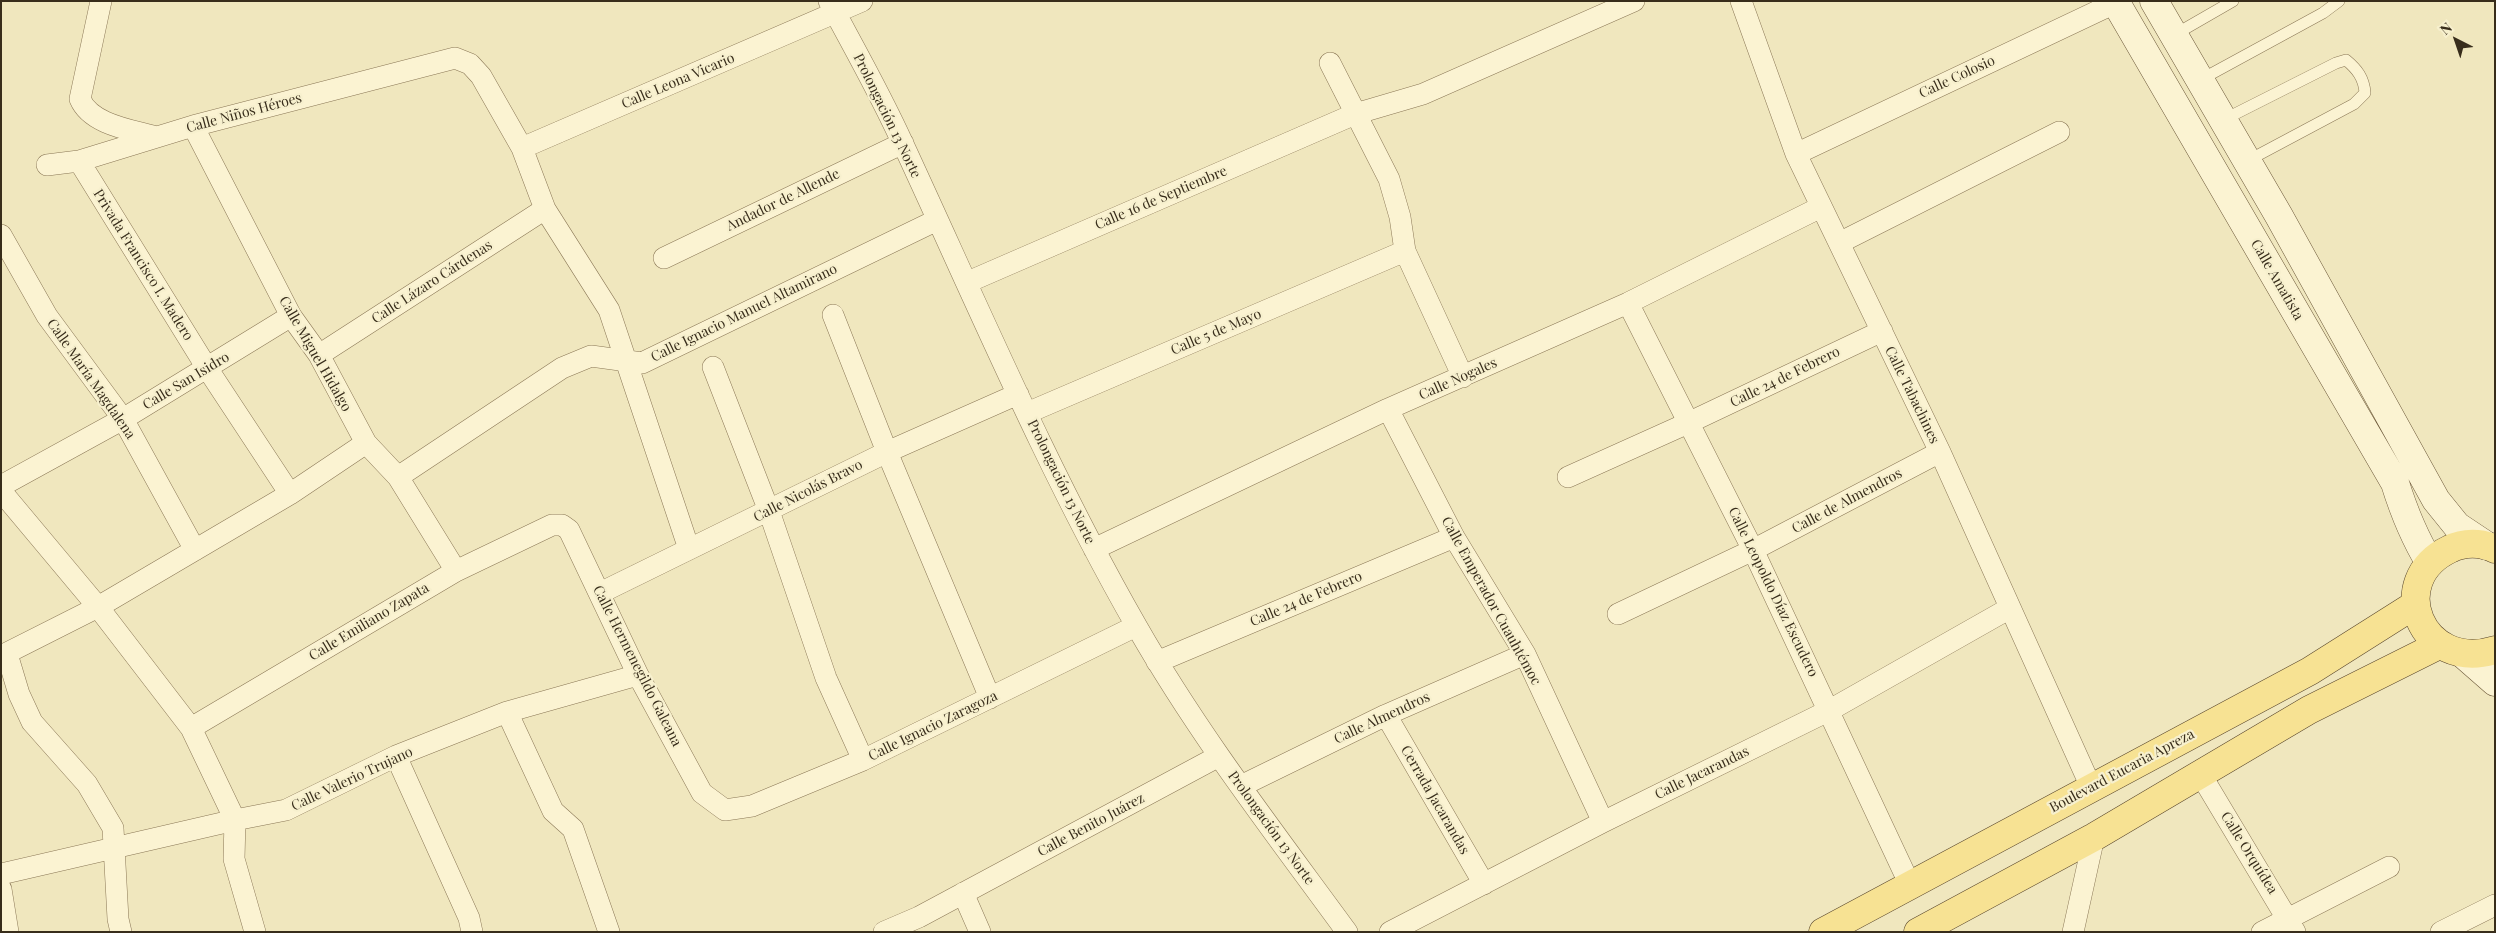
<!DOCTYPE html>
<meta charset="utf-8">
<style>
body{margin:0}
#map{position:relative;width:2496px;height:933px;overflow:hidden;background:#f0e7be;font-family:"Playfair Display",serif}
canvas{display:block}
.frame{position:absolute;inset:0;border:2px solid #382d1b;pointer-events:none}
.north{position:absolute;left:2431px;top:15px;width:50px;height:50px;-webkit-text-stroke:4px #f7f0ce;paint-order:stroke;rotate:319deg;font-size:14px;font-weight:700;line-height:20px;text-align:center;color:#382d1b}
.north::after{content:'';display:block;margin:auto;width:18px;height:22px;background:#382d1b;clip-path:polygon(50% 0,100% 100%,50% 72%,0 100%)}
</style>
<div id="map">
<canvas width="2496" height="933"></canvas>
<div class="frame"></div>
<div class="north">N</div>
</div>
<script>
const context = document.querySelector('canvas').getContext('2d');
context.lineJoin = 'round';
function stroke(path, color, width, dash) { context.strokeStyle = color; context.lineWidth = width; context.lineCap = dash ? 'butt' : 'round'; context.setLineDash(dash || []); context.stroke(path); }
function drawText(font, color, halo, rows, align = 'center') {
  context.font = font + ' "Playfair Display",serif'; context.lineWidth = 4.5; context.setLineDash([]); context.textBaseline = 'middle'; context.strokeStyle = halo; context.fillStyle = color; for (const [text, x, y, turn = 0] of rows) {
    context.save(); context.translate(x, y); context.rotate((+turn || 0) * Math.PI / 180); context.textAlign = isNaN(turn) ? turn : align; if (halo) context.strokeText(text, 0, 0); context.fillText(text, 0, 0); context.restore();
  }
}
const lane = new Path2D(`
 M2174,35L2233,1
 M2200,80L2323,13L2339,1
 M2223,120L2336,63L2346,60C2357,69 2364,78 2365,93L2354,104L2247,161`);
const street = new Path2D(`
 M101,1L80,99C91,125 132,130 156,137
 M829,1C854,48 881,95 903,144C978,306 1048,472 1137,627C1198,734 1274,832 1347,932
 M1741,1L1796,154L1940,452L2091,787
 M1330,63L1389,179L1400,217L1405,251L1463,377
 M193,126L291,316L319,355L366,443L398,477L456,571
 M522,148L862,1
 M1796,154L2119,1
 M79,161L207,368L290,494
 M47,165L79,161L193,126L455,58L470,64L481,76L522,148L545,209L609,310L689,549
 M1,235L47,316L123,419L195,550
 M1839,243L2059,132
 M664,258L903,143
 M968,282L1355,114L1423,94L1634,1
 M1628,303L1753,550L1910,885
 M833,315L887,452L990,698
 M319,355L545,209
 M713,367L769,511L826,678L863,760
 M1388,409L1454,537L1525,654L1603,822
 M1027,413L1405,251
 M398,477L562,368L591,356L642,363L937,220
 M1568,477L1688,423L1882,331
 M1,486L123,419L291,316
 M1,491L98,607L191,728L235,820L234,859L255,932
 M1094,549L1388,409L1628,303L1821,207
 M600,593L887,452L1018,394
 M1618,614L1753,550L1940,452
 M7,654L19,694L32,722L87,784L113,828L118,919L121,932
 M1,656L98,607L290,494L366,443
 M1157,662L1454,537
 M507,712L553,811L573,829L609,932
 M1386,715L1484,884
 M191,728L456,571L552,525H562L569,530L638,675L702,793L725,810L752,806L863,760L1136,626
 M396,756L469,918L472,932
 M2201,775L2295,932
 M1241,786L1386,715L1525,654
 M1,874L235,820L286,810L396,756L507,712L638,675
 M1,889L8,932
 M963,893L980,932
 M884,932L919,917L1219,756
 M1390,932L1603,822L1830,710L2010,608
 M2073,932L2094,837
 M2262,932L2389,867
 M2441,932L2495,905`);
const secondary = new Path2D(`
 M2115,1L2395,483C2404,512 2414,537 2430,563
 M2154,1L2279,216L2436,500L2457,526L2487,546
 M2463,654L2495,682`);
const primary = new Path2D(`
 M2495,549C2481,542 2464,542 2450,549C2384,580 2421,673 2495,650
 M1823,932L2310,671L2416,604
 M1918,932L2094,837L2309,710L2439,645`);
stroke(lane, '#8a7756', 12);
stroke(street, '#8a7756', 22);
stroke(secondary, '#6c5839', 29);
stroke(primary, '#57442b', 29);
stroke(lane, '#fbf3d2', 11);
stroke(street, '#fbf3d2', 21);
stroke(secondary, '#fbf3d2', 28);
stroke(primary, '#f7e293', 28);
drawText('14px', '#382d1b', '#f7f0ce', [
 ["Calle Colosio",1957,77,-25],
 ["Calle Leona Vicario",678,81,-23],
 ["Calle Niños Héroes",244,113,-15],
 ["Prolongación 13 Norte",887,116,64],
 ["Calle 16 de Septiembre",1161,198,-23],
 ["Andador de Allende",783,200,-26],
 ["Privada Francisco I. Madero",143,265,58],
 ["Calle Amatista",2277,280,60],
 ["Calle Lázaro Cárdenas",432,282,-33],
 ["Calle Ignacio Manuel Altamirano",744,313,-26],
 ["Calle 5 de Mayo",1216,332,-23],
 ["Calle Miguel Hidalgo",315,354,60],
 ["Calle 24 de Febrero",1785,377,-26],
 ["Calle María Magdalena",91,379,55],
 ["Calle Nogales",1458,379,-24],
 ["Calle San Isidro",186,381,-31],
 ["Calle Tabachines",1912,395,64],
 ["Prolongación 13 Norte",1061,482,64],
 ["Calle Nicolás Bravo",808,491,-27],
 ["Calle de Almendros",1847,501,-28],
 ["Calle Leopoldo Díaz Escudero",1773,592,64],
 ["Calle 24 de Febrero",1306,599,-23],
 ["Calle Emperador Cuauhtémoc",1491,601,61],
 ["Calle Emiliano Zapata",369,622,-31],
 ["Calle Hermenegildo Galeana",637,666,63],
 ["Calle Almendros",1382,718,-25],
 ["Calle Ignacio Zaragoza",933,726,-26],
 ["Boulevard Eucaria Apreza",2122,771,-28],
 ["Calle Jacarandas",1702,773,-26],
 ["Calle Valerio Trujano",352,779,-25],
 ["Cerrada Jacarandas",1435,800,60],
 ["Calle Benito Juárez",1091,825,-28],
 ["Prolongación 13 Norte",1271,828,54],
 ["Calle Orquídea",2249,853,58]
]);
</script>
